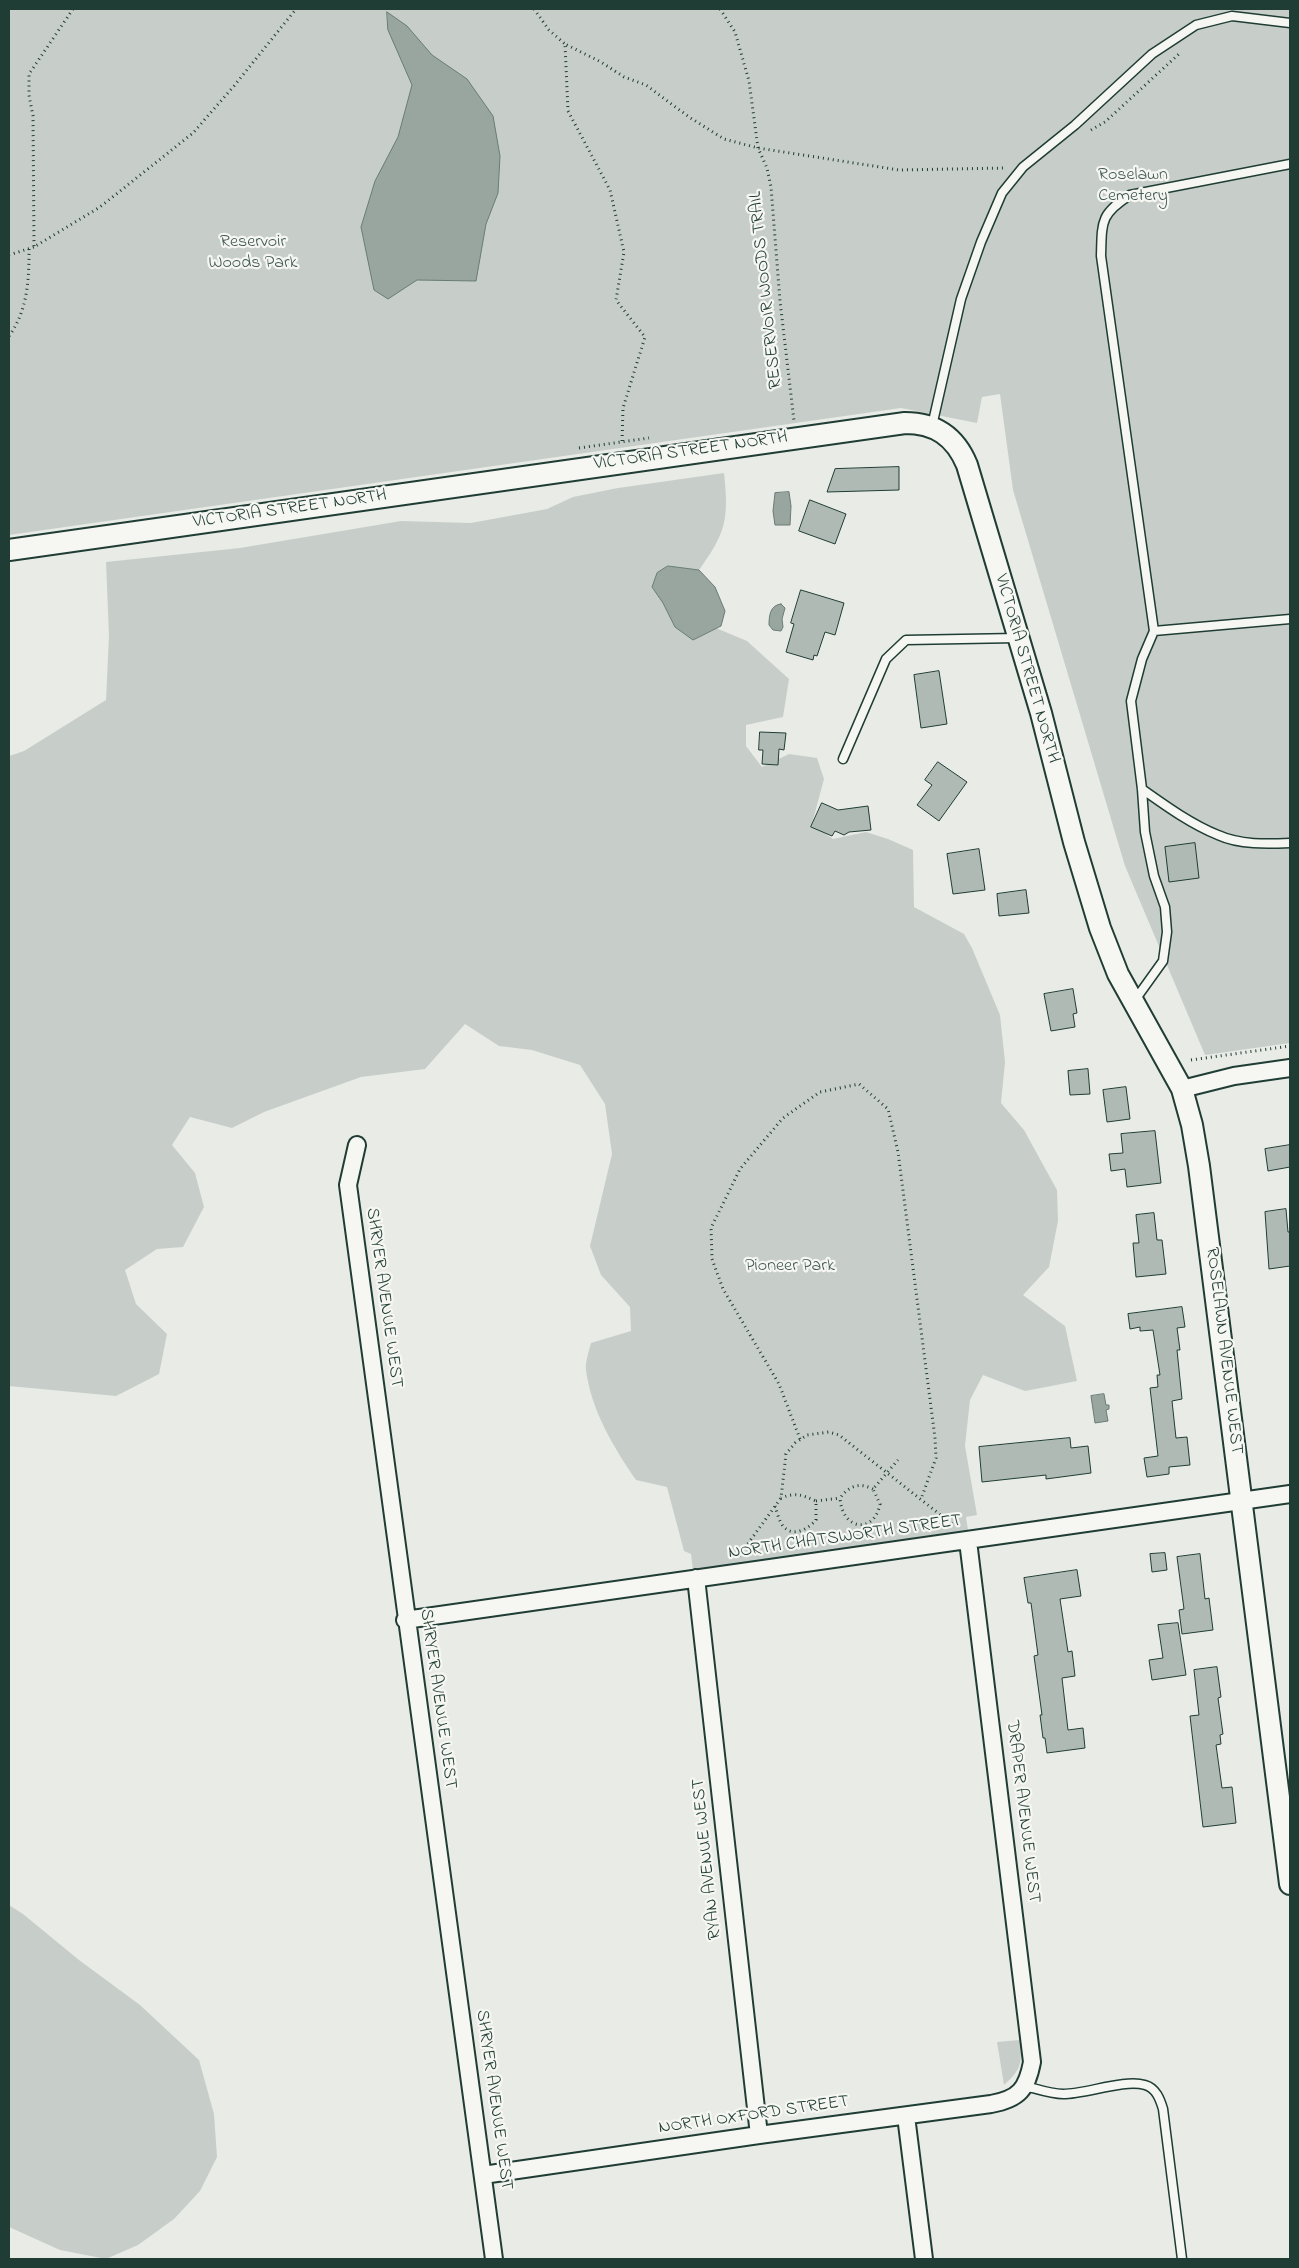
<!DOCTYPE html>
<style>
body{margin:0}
#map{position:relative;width:1299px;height:2268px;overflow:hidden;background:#e9ebe7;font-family:"Indie Flower",sans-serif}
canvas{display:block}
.frame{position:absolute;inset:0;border:10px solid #1f3d34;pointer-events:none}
</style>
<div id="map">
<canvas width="1299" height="2268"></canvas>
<div class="frame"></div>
</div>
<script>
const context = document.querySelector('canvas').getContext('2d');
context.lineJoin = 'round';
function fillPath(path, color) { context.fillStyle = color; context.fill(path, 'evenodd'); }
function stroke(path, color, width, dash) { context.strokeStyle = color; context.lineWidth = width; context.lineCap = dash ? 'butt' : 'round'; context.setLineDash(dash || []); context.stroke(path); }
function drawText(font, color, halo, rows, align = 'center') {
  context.font = font + ' "Indie Flower",sans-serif'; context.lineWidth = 4.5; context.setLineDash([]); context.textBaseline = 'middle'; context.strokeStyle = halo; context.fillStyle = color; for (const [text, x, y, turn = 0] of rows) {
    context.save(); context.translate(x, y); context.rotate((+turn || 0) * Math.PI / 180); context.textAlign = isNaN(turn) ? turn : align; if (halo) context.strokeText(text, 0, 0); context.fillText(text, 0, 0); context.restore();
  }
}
fillPath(new Path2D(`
 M9,9H1290V1043L1205,1055L1125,866L1013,490L1000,394L982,397L977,423L901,408L9,535Z
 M724,473C729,519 726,533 699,570L668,566L652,587L663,603L703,635L716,628L747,641L789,679L783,717L746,725V746L762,767L789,754L817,758L824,779L812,824L833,839L866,832L888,839L913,850L914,907L964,934L972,948L1000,1015L1005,1062L1001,1103L1024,1130L1057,1190L1058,1221L1049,1267L1023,1295L1065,1326L1077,1381L1025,1391L983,1375L970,1400L965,1446L977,1515L966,1517L968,1530L693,1570L691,1554L684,1551L667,1487L636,1480C614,1448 591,1410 586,1370C585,1362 589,1351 591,1343L631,1331L630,1307L601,1275L590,1246L612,1154L605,1104L580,1065L532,1050L499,1046L465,1024L425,1069L361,1077L264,1112L232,1128L190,1117L172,1145L195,1173L204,1207L183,1247L157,1249L125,1270L136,1304L167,1334L159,1374L116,1396L9,1386V756L24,751L106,700L109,636L106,562L240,548L401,521L471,523L547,509L573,497L618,488Z
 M9,1905L23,1914L79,1960L140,2005L199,2060L214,2114L217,2157L200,2191L174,2219L138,2245L106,2259L60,2250L9,2227Z
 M1020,2040C1022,2063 1022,2069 1004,2085L997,2042Z`), '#c7cec9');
const water = new Path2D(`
 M387,12L407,26L432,55L467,79L493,116L500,156L498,193L486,224L476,281L417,280L388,299L374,290L361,227L375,181L398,137L412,85L388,30Z
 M789,492L791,506L790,525H775L773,511L775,493Z
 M668,566L699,570L715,587L725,611L721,626L693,640L675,627L663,603L652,587L657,573Z
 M781,604L785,608L782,619L783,627L781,631L773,630L769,625C769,616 770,605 781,604Z
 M1104,1394L1106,1405H1109V1409L1106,1410L1108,1421L1095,1423L1091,1396Z`);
fillPath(water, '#99a6a0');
stroke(water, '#687c75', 1);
const building = new Path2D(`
 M899,467V490L827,492L835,469Z
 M810,500L846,514L835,544L799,531Z
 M801,590L844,603L835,635L825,632L817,656L814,655L813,660L786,652L794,624L791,623Z
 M939,671L947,724L921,728L914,675Z
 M760,732L786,733L784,750L779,749L778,765L762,764L763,750H759Z
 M938,762L967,782L939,821L917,805L932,785L925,780Z
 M822,803L838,810L868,806L871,830L849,832L844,835L835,831L832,836L811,827Z
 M1195,843L1199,878L1169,882L1165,847Z
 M979,849L985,890L953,894L947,854Z
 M1026,890L1029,913L999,916L997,894Z
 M1073,989L1077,1013L1073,1014L1075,1027L1051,1031L1044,994Z
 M1088,1069L1090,1094L1070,1095L1068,1071Z
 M1126,1087L1130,1119L1107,1122L1103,1090Z
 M1155,1131L1161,1183L1127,1187L1125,1169L1111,1171L1109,1154L1123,1153L1121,1134Z
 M1290,1145V1167L1268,1171L1265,1149Z
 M1286,1209L1288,1232H1290V1266L1269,1269L1265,1212Z
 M1154,1213L1157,1240H1162L1166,1274L1136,1277L1133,1243H1139L1136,1215Z
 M1182,1307L1185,1327L1177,1328L1180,1350H1177L1182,1399L1172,1401L1176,1438L1187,1437L1190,1465L1169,1467V1474L1147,1477L1144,1458L1158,1456L1150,1388L1158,1387L1157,1375H1160L1153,1330L1140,1331V1327L1130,1329L1128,1314Z
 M1070,1438L1071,1448L1088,1446L1091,1473L1046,1479V1475L982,1482L979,1447Z
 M1165,1553L1167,1570L1152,1572L1150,1554Z
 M1200,1554L1205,1599L1209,1598L1213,1630L1182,1634L1179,1610L1184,1609L1177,1557Z
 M1077,1570L1081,1596L1060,1599L1068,1652L1072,1651L1075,1676L1062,1678L1068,1730L1083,1728L1085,1748L1047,1753L1045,1738H1043L1040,1715H1042L1034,1656L1038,1655L1031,1603H1028L1024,1578Z
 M1178,1623L1186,1675L1152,1680L1149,1660L1163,1658L1158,1625Z
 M1217,1667L1221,1697L1218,1698L1223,1734L1220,1735L1221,1744L1216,1745L1222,1788L1232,1787L1236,1823L1203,1827L1190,1716L1199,1715L1194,1670Z`);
fillPath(building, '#b0bab5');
stroke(building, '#1f3d34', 1);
const service = new Path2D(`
 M932,426L961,299L981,242L1002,193L1023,167L1075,125L1152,54L1196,25L1232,16L1290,23
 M1154,631L1290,619
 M843,759L886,659L906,640L1017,638
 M1142,789C1166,806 1191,824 1218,835C1240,845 1267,844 1290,843
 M1135,1000L1163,961L1167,932L1165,907L1154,876L1145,832L1142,789L1131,701L1142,659L1154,631L1101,256C1102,222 1100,214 1130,195L1290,164
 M1025,2086C1037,2089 1051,2094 1063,2094C1086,2094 1124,2079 1145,2085C1156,2088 1160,2099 1163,2109L1182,2259`);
const minor = new Path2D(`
 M1182,1089L1234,1076L1290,1068
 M357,1145L348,1185L494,2259
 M696,1578L759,2135
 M405,1620L1290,1494
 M906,2116L924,2259
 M483,2175L759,2135L991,2104C1019,2099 1027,2089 1032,2062L968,1541`);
const tertiary = new Path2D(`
 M9,550L905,423C935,423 955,436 967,465L1041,713L1074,842L1100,928L1118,974L1182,1089L1192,1125L1199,1166L1290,1884`);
stroke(service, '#1f3d34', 11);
stroke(minor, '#1f3d34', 20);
stroke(tertiary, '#1f3d34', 24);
stroke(new Path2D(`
 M73,9L29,74V95L33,116L34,247L100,207L193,133L234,86L296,9
 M534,9L549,30L565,44
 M720,9L735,32L749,81L758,148L767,168L771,187L780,301L794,421
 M1091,130L1105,122L1180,53
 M9,255L34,247
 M9,336C28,310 29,279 29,249
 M622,441L623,408L645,337L616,300L624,252L610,190L568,111L565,44L601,62L624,77L646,85L689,117L724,139L758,148L899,170L1006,168
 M579,448L649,438
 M1191,1060L1290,1046
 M800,1439L779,1384L723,1289L712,1259L711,1228L740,1169L783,1118L820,1092L859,1084L888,1109L898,1152L935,1438L936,1458L921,1499
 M873,1489C859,1482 849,1486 840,1498C842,1530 874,1535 880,1504L873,1489L898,1460
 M816,1501L840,1498
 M775,1506C777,1512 779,1521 783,1526C793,1538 808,1529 816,1520V1501C802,1495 796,1492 781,1498
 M739,1556L781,1498L786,1454L795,1443L807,1435L829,1432L839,1435L952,1524`), '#1f3d34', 3, [1, 4]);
stroke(service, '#f6f6f2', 8);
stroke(minor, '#f6f6f2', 16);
stroke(tertiary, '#f6f6f2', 20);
drawText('18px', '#415a52', '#f6f6f2', [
 ["Roselawn",1133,176],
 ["Cemetery",1133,197],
 ["Reservoir",253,243],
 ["Woods Park",253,264],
 ["Pioneer Park",790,1267]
]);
drawText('18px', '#1f3d34', '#f6f6f2', [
 ["RESERVOIR WOODS TRAIL",767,290,-96],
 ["VICTORIA STREET NORTH",691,452,-8],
 ["VICTORIA STREET NORTH",290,510,-8],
 ["VICTORIA STREET NORTH",1026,669,74],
 ["SHRYER AVENUE WEST",383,1298,82],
 ["ROSELAWN AVENUE WEST",1223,1351,83],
 ["NORTH CHATSWORTH STREET",845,1538,-8],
 ["SHRYER AVENUE WEST",437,1699,82],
 ["DRAPER AVENUE WEST",1022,1812,83],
 ["RYAN AVENUE WEST",708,1859,-96],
 ["SHRYER AVENUE WEST",493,2100,82],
 ["NORTH OXFORD STREET",754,2116,-8]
]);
</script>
